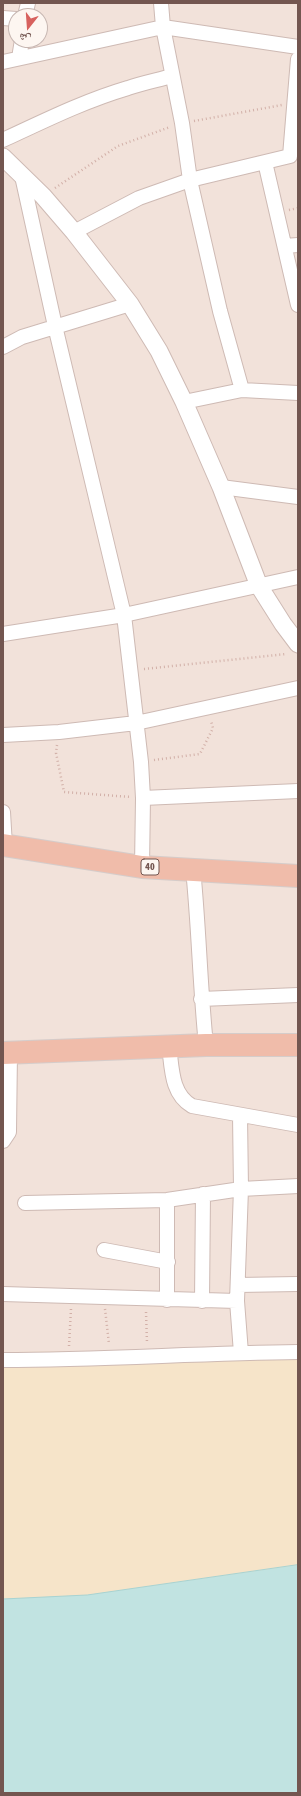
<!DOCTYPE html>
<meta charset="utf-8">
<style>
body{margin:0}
#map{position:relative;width:301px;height:1796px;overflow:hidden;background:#fbf1eb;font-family:"Asap Condensed","Noto Naskh Arabic",sans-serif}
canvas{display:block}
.frame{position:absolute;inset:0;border:4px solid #735650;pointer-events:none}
.north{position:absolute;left:8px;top:8px;width:40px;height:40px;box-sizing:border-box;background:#fdf6f1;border:1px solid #c6b6b1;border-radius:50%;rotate:197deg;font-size:11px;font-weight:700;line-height:16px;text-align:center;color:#735650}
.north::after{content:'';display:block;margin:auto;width:14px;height:18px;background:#d7615e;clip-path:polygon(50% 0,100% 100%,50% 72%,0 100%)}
</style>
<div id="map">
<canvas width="301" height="1796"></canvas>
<div class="frame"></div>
<div class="north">ش</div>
</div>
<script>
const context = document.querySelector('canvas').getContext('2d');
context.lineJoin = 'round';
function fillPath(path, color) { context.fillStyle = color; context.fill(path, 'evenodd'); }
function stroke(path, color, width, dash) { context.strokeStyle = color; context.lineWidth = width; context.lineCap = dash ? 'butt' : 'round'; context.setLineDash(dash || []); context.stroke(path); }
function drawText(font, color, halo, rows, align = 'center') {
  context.font = font + ' "Asap Condensed",sans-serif'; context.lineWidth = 3.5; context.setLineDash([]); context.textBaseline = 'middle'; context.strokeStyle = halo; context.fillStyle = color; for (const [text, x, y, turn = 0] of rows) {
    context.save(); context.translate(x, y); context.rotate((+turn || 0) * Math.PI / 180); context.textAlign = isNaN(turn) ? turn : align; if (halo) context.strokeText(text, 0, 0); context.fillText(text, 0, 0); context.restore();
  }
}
fillPath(new Path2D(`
 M3,3H298V1380L3,1390ZM16,16H40V40H16Z`), '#f2e2da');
fillPath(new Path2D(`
 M298,1350V1669L3,1667V1352Z`), '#f6e4c9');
const water = new Path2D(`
 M298,1565V1793H3V1599L87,1595Z`);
fillPath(water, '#c1e3e1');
stroke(water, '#a8d3d2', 1);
const minor = new Path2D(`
 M161,3L163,27L182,123L190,180L220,311L242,390
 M25,16L28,3
 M3,18L16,19
 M19,58L22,40
 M298,59L290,156L265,162L298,305
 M3,62L163,27L298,47
 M3,140C44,121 84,101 128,88C142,83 158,80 172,76
 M22,176L55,326L124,615L141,762L143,798L142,867
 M74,232L139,198L190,180L265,162
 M285,246L298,245
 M3,347L22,337L130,304
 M184,402L242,390L298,393
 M221,487L298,497
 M3,634L124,615L298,577
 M3,735L59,732L136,723L298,688
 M143,798L298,791
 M3,812L5,846
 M193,869C199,928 200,987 206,1045
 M201,999L298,995
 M169,1046C172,1068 171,1094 192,1106L298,1125
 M240,1115L241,1189L237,1301L241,1353
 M3,1141L9,1132L10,1052
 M25,1203L167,1200L241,1189L298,1186
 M104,1250L168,1262
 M238,1285L298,1284
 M3,1294L237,1301
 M167,1300V1200
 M202,1301L203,1194
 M3,1360C101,1360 200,1353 298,1352`);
const tertiary = new Path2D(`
 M3,157L43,196L74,232L130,304L159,351L184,402L221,487L259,586L283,624L298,644`);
const trunk = new Path2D(`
 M3,845L142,867L298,876
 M3,1053L206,1045H298`);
stroke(minor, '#cebab4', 16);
stroke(tertiary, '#cebab4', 19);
stroke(trunk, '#d5ccca', 24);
stroke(new Path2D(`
 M194,121L282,105
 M55,188L118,146L170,127
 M289,210L298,208
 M144,669L286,654
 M57,745L56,753L64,792L131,797
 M154,760L200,754L213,728L211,721
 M105,1309L109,1344
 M146,1312L147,1343
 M69,1346L71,1309`), '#d2b0a8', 2.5, [1, 3]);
stroke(minor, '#fff', 14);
stroke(tertiary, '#fff', 17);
stroke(trunk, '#f0bcaa', 22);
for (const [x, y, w] of [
 [150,867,18]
]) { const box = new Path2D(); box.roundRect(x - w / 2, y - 8, w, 16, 3); context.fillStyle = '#fdf6f1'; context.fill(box); stroke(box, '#735650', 1); }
drawText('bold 10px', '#735650', null, [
 ["40",150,867]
]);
</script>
